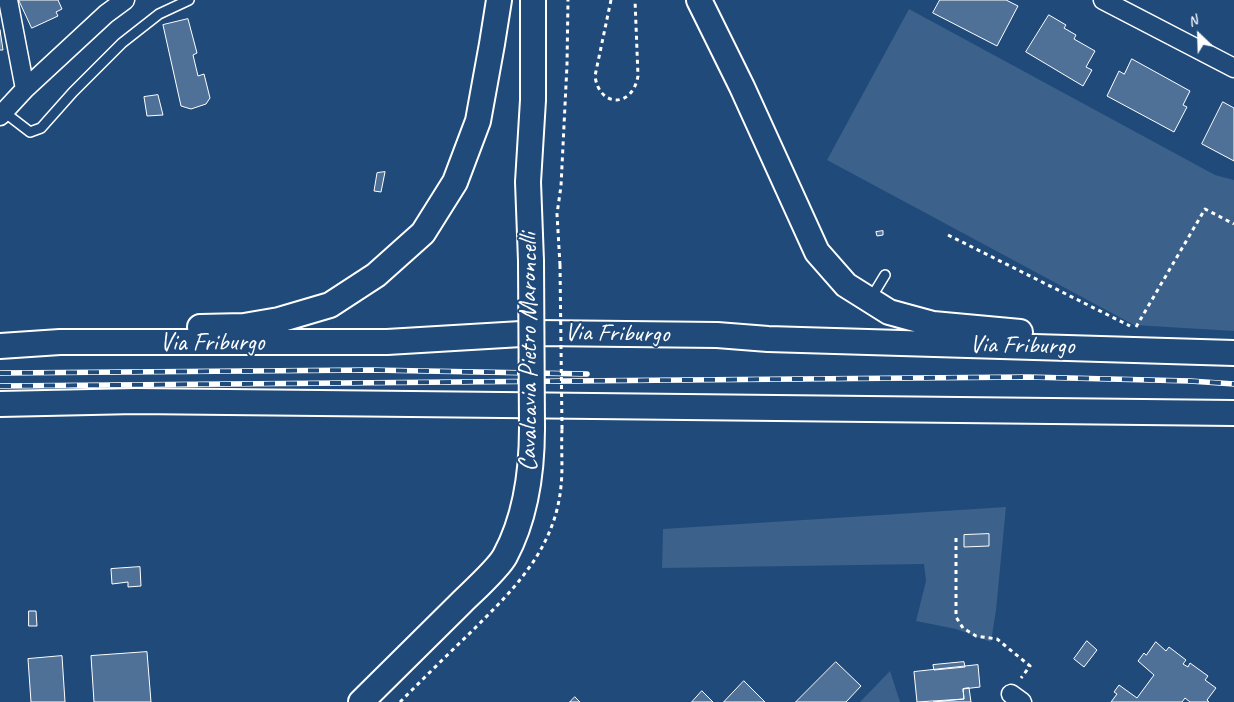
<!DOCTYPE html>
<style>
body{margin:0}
#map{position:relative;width:1234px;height:702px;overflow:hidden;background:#1f4a7a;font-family:Caveat,sans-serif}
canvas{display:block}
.north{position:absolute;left:1174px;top:10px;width:50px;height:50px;-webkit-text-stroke:4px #1f4a7a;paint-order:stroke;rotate:336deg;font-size:14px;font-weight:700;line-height:20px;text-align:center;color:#fff}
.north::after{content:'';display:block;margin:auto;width:18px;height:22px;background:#fff;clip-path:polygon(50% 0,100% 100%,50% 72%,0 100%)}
</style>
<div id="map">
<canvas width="1234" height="702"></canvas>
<div class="north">N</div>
</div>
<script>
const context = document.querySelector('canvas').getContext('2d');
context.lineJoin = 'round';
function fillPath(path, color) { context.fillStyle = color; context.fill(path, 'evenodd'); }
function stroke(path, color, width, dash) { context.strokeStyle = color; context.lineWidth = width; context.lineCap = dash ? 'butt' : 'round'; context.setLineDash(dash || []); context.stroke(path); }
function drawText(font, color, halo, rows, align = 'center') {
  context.font = font + ' Caveat,sans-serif'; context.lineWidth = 4; context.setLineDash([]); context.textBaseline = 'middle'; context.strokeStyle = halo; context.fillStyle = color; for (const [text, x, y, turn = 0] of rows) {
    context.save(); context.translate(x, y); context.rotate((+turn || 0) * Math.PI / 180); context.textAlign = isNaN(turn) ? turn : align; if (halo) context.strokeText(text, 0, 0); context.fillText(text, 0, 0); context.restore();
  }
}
fillPath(new Path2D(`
 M909,9L1215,175L1234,180V331L1134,325L827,160Z
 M1006,507L996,610L991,642L956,629L916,621L926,581L924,564L662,568L663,529Z
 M890,671L900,702H860Z`), '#3c618b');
const building = new Path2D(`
 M19,0H58L62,9L56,12L58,16L32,28Z
 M940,0H1006L1018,6L997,46L933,13Z
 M1049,15L1066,25L1064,28L1076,35L1074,39L1095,51L1086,67L1092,70L1083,86L1026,52Z
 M188,19L197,53L193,55L198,76L204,74L210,98L206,104L191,109L181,106L163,25Z
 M0,30L3,50H0Z
 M1132,59L1190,91L1183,105L1187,107L1174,132L1107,96L1119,71L1124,74Z
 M158,95L163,115L147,116L144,97Z
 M1223,102L1234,108V161L1202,144Z
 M385,172L381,192L374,191L377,173Z
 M883,231V235L877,236L876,232Z
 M989,534V546L964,547V535Z
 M140,567L141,586L128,587V582L112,584L111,569Z
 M29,611H36L37,626H29Z
 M1087,641L1097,650L1084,667L1074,659Z
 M1156,642L1166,651L1169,647L1186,660L1183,664L1188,667L1190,663L1208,676L1205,680L1216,688L1207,700L1209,702H1190L1185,698L1182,702H1111L1117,694L1114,692L1119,685L1137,698L1154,675L1138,661L1144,653L1146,655Z
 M147,652L151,702H94L91,656Z
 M62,656L65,702H31L28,659Z
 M836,662L861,686L846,702H796Z
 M964,662L965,667L934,670L933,665Z
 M978,665L980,687L963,689L964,699L917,702L914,672Z
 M744,681L765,702H724Z
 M969,688L971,702H933L964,699L963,689Z
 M702,691L713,702H692Z
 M575,697L580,702H570Z`);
fillPath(building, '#507197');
stroke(building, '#fff', 1);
const lane = new Path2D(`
 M4,112L30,132L41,128L73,92L122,43L159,14L189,0
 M871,298L885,275`);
const street = new Path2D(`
 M8,0L25,89
 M1103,0L1234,68
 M0,116L25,89L106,14L125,0
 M1011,694L1022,702`);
const secondary = new Path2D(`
 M699,0L742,87L817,252L846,285L889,312L933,324L1020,332
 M531,261L528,182L533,100V0
 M200,327L244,326L279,320L330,305L376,275L423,233L455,182L478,121L492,44L499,0
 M0,346L60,342H387L538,333L717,335L768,339L1234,353
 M0,404L136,401L1234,413
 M361,702C394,669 428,636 461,603C472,592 498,569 505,556C526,517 532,472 532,428`);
stroke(lane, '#fff', 12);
stroke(street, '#fff', 21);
stroke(secondary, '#fff', 28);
stroke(new Path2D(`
 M611,0L595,76C599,107 632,109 638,76L635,0
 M948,235L1130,326
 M560,265L557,214L561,186L567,65L568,0
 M1136,327L1205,209L1234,224
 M956,538V617L963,628L976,636L997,639L1030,666L1021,678
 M400,702C422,680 445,657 468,635C511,592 555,551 561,486C563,468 561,448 562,429`), '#fff', 3, [4, 4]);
stroke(lane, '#1f4a7a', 9);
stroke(street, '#1f4a7a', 18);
stroke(secondary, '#1f4a7a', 24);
const rail = new Path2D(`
 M0,373L371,370L587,374
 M0,386L1028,377L1190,381L1234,384`);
stroke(rail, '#fff', 5.5);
stroke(rail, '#1f4a7a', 4, [11]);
const secondaryBridge = new Path2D(`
 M531,261L532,428`);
stroke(secondaryBridge, '#fff', 28, []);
stroke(new Path2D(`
 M560,265L562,429`), '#fff', 3, [4, 4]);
stroke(secondaryBridge, '#1f4a7a', 24);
drawText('25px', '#fff', '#1f4a7a', [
 ["Via Friburgo",617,334,1],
 ["Via Friburgo",212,343],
 ["Via Friburgo",1022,346,1],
 ["Cavalcavia Pietro Maroncelli",529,352,-90]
]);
</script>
